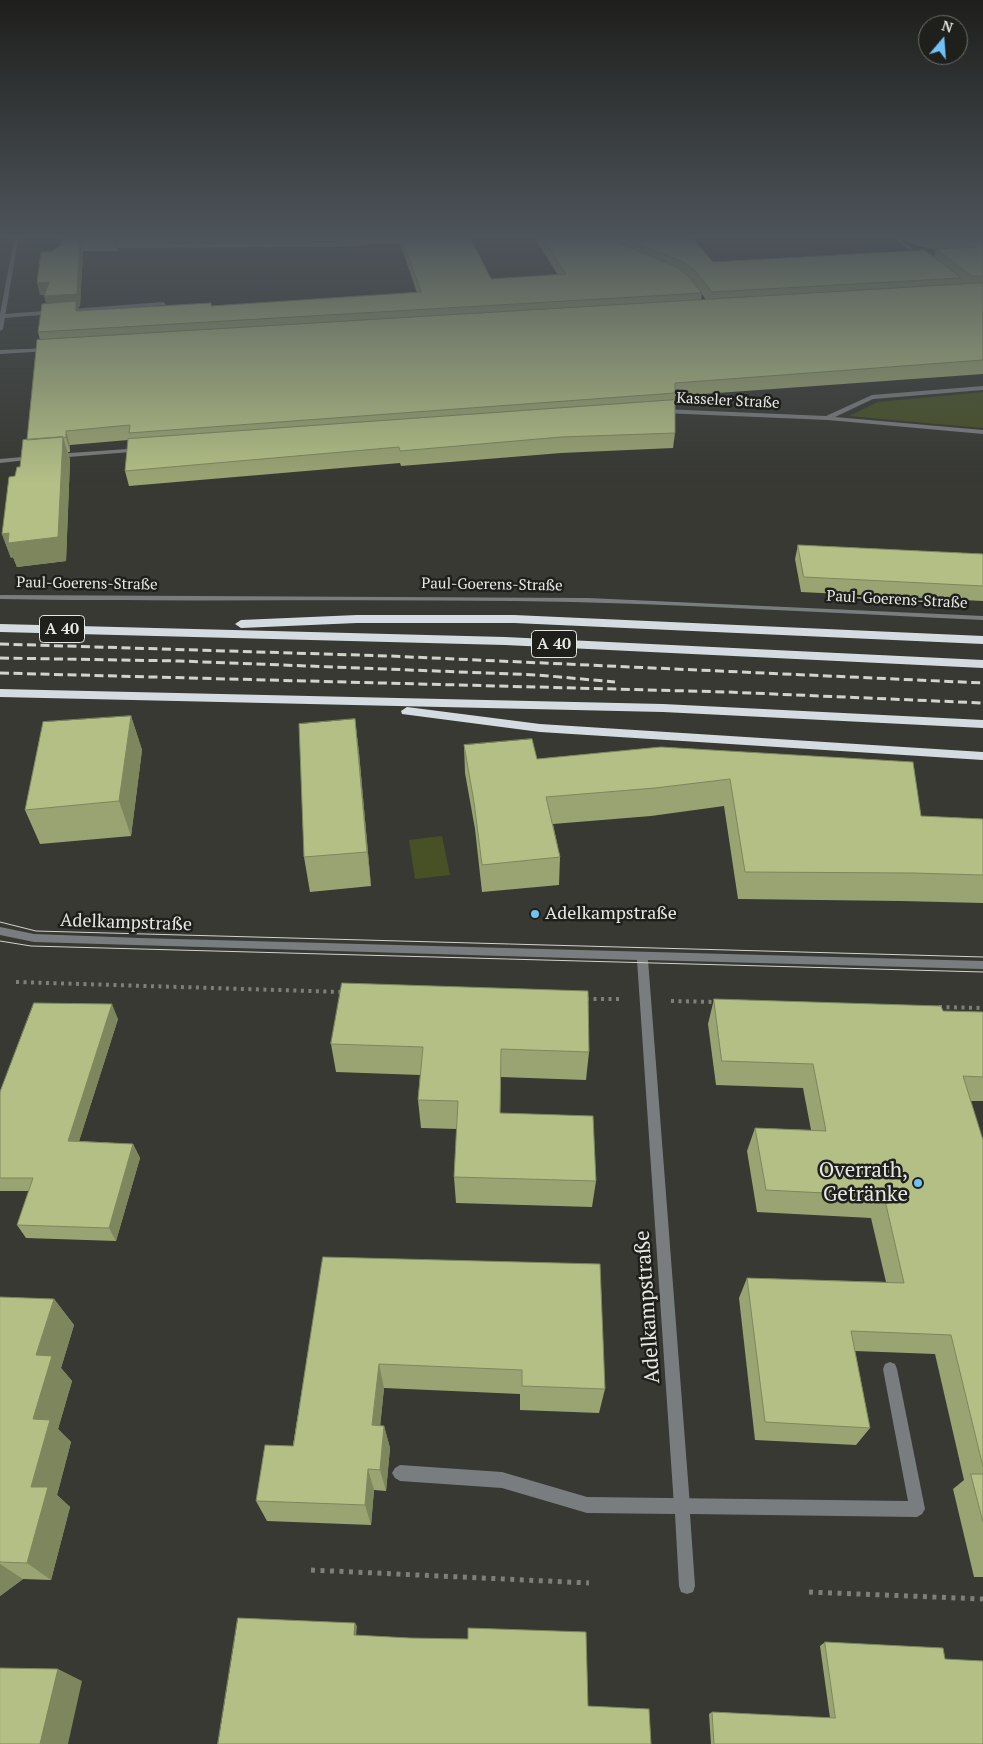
<!DOCTYPE html>
<meta charset="utf-8">
<style>
body{margin:0}
#map{position:relative;width:983px;height:1744px;overflow:hidden;background:#373932;font-family:"PT Serif",serif}
canvas{display:block}
.north{position:absolute;left:918px;top:15px;width:50px;height:50px;box-sizing:border-box;background:#1f1f1c;border:1px solid #6f6f6c;border-radius:50%;rotate:18deg;font-size:14px;font-weight:700;line-height:20px;text-align:center;color:#e7e8e4}
.north::after{content:'';display:block;margin:auto;width:18px;height:22px;background:#71c1f5;clip-path:polygon(50% 0,100% 100%,50% 72%,0 100%)}
</style>
<div id="map">
<canvas width="983" height="1744"></canvas>
<div class="north">N</div>
</div>
<script>
const context = document.querySelector('canvas').getContext('2d');
context.lineJoin = 'round';
function fillPath(path, color) { context.fillStyle = color; context.fill(path, 'evenodd'); }
function stroke(path, color, width, dash) { context.strokeStyle = color; context.lineWidth = width; context.lineCap = dash ? 'butt' : 'round'; context.setLineDash(dash || []); context.stroke(path); }
function drawText(font, color, halo, rows, align = 'center') {
  context.font = font + ' "PT Serif",serif'; context.lineWidth = 5; context.setLineDash([]); context.textBaseline = 'middle'; context.strokeStyle = halo; context.fillStyle = color; for (const [text, x, y, turn = 0] of rows) {
    context.save(); context.translate(x, y); context.rotate((+turn || 0) * Math.PI / 180); context.textAlign = isNaN(turn) ? turn : align; if (halo) context.strokeText(text, 0, 0); context.fillText(text, 0, 0); context.restore();
  }
}
fillPath(new Path2D(`
 M983,392V428L849,416L878,402Z
 M442,836L450,875L415,879L409,840Z`), '#485026');
stroke(new Path2D(`
 M16,982L343,992
 M586,999H620
 M671,1001L717,1002
 M939,1007L983,1008`), '#7d7f79', 4, [3, 4.5]);
stroke(new Path2D(`
 M311,1570L589,1583
 M809,1592L983,1599`), '#7d7f79', 5, [4, 5.5]);
fillPath(new Path2D(`
 M164,302L166,305L4,318L1,316L4,314Z
 M890,1362L895,1364L897,1369L925,1509L922,1514L917,1517L690,1514L695,1586L693,1592L687,1594L681,1592L679,1586L675,1514L587,1513L502,1488L400,1481L395,1478L392,1473L395,1468L400,1465L502,1472L587,1497L908,1501L883,1369L885,1364Z`), '#7a7d7f');
fillPath(new Path2D(`
 M14,239H18L3,329L0,331V314Z
 M895,239H900L924,258L920,259Z
 M51,348V350L49,351L0,354V350Z
 M983,386V390L873,399L835,417L983,430V434L828,420L662,413L659,411L662,409L826,416L872,395Z
 M141,448L143,449V451L56,458L53,456L56,454Z
 M34,456L36,457V459L0,463V459Z
 M0,595L588,598L983,616V620C827,613 670,603 514,601C343,599 171,602 0,599Z
 M0,927L34,934L140,938L983,961V969L648,960L690,1506L687,1511L682,1514L677,1511L674,1506L637,960L34,942L0,935Z`), '#7a7d7f');
fillPath(new Path2D(`
 M357,615H514L983,636V644L514,623H357L241,628L235,624L241,620Z
 M0,624L505,637L983,660V668L505,645L0,632Z
 M0,689L663,704L983,720V728L663,712L0,697Z
 M407,707L540,724L983,752V760L540,732L402,714L401,711Z`), '#d4dce2');
stroke(new Path2D(`
 M0,922L36,931L983,957
 M0,941L31,946L983,972`), '#d2d3cf', 1);
stroke(new Path2D(`
 M0,644L389,656L983,683
 M0,658L180,661L538,675L615,682
 M0,673L727,692L983,703`), '#d2d3cf', 3, [9, 4.5]);
fillPath(new Path2D(`
 M62,239H471L491,279L558,275L535,239H693L713,262L934,257L936,250L908,243L903,239H983V374L675,396V433L673,448L561,453L401,466L400,463L129,486L125,471L128,440L70,445V452H68L70,460L66,561L17,567L13,557L11,558L2,534L15,476L20,467L27,440L40,340L38,332L46,303L45,295H40L53,251L60,245ZM400,243L417,293L211,306L79,311L78,307L80,306L83,251H117L118,248L335,247ZM702,294L706,300H701Z
 M798,545L983,554V601L801,592L795,559Z
 M131,716L142,750L131,836L40,844L25,810Z
 M355,719L359,753L371,886L310,892L304,857Z
 M464,745L537,759L661,747L921,816L983,819V903L901,901L738,899L724,806L651,816L553,824L560,857L559,885L482,892L475,829L465,773Z
 M342,983L589,1052L586,1080L501,1077L500,1113L596,1181L592,1207L456,1203L454,1177L457,1129L421,1128L418,1100L420,1075L336,1072L331,1044Z
 M714,999L943,1011L983,1012V1101H970L983,1140V1577H974L953,1489L964,1480L935,1354L855,1351L870,1428L856,1445L755,1440L739,1298L747,1278L886,1282L871,1218L757,1212L747,1151L755,1128L811,1130L803,1088L716,1085L708,1024Z
 M118,1019L79,1141L133,1144L140,1158L116,1241L26,1238L17,1225L29,1191H0V1092Z
 M323,1257L605,1389L599,1413L520,1410V1394L384,1388L380,1426H384L390,1448L386,1491L374,1490L371,1525L267,1521L256,1501L293,1446Z
 M0,1297L54,1299L74,1325L61,1368L72,1381L58,1429L71,1442L57,1495L70,1507L51,1580L23,1579L0,1596Z
 M825,1642L945,1659L983,1744H711L709,1714L712,1712L830,1718L820,1646Z`), '#9aa472');
fillPath(new Path2D(`
 M80,239L83,251L80,306L78,307L80,314L48,309L44,296Z
 M114,239H116L118,248L117,251Z
 M49,282L52,294L40,295L37,283Z
 M66,431L70,445V452L66,437Z
 M63,437L70,460L66,561L17,567L13,557L11,558L2,534Z
 M131,716L142,750L131,836L119,801Z
 M355,719L359,753L371,886L367,852Z
 M112,1004L118,1019L75,1154L68,1141Z
 M133,1144L140,1158L116,1241L109,1228Z
 M54,1299L74,1325L61,1368L72,1381L58,1429L71,1442L57,1495L70,1507L51,1580L27,1563L33,1419L36,1355Z
 M379,1364L384,1388L378,1448L372,1425Z
 M384,1426L390,1448L386,1491L380,1470Z
 M368,1469L374,1490L371,1525L365,1505Z
 M0,1564L23,1579L0,1596Z
 M355,1623L357,1626L356,1638L354,1635Z
 M58,1669L82,1681L68,1744H40Z`), '#7d865d');
const building = new Path2D(`
 M62,239H114H80L77,294L44,296L49,282L37,283L41,252L53,251L60,245Z
 M402,239H471L491,279L566,274L543,239H609L677,267L688,276L702,293L38,332L42,304L76,301V311L211,303V306L421,292Z
 M626,239H693L713,262L925,250L961,278L712,292L695,271L683,262Z
 M942,239H983V276H972L936,249L975,247Z
 M983,283V360L675,383V393L129,433L130,425L66,431V437L63,438V437L27,440L37,340Z
 M675,400V433L561,437L400,451L399,447L125,471L128,439Z
 M63,437L58,537L8,543L9,533L2,534L9,477L15,476L17,467H20L23,440Z
 M798,545L983,554V586L804,577Z
 M131,716L119,801L25,810L43,722Z
 M355,719L367,852L304,857L299,724Z
 M532,739L537,759L661,747L913,762L921,816L983,819V875L912,873L745,872L730,779L655,788L546,797L560,857L482,865L474,802L464,745Z
 M342,983L588,991L589,1052L501,1049L500,1113L593,1116L596,1181L454,1177L458,1101L418,1100L423,1047L331,1044Z
 M714,999L941,1006L943,1011L983,1012V1077L963,1076L983,1140V1467L951,1335L851,1331L870,1428L765,1422L747,1278L904,1283L884,1196L766,1190L755,1128L826,1131L813,1064L722,1061Z
 M34,1003L112,1004L68,1141L133,1144L109,1228L17,1225L33,1178H0V1092Z
 M323,1257L600,1264L605,1389L522,1386V1370L379,1364L372,1425L384,1426L380,1470L368,1469L365,1505L256,1501L265,1445L293,1446Z
 M0,1297L54,1299L36,1355L52,1356L33,1419L50,1420L31,1487H48L27,1563L0,1562Z
 M971,1474H983V1522Z
 M238,1618L355,1623L354,1635L410,1638L468,1639V1628L586,1632L588,1706L649,1709L651,1744H218Z
 M825,1642L943,1648L945,1659L983,1661V1744H714L712,1712L835,1718Z
 M0,1668L58,1669L40,1744H0Z`);
fillPath(building, '#b3bf85');
stroke(building, '#7d865d', 1);
const sky = context.createLinearGradient(0, 0, 0, 483);
sky.addColorStop(0, '#1e1f1c');
sky.addColorStop(0.49, '#4d545a');
sky.addColorStop(1, '#4d545a00');
context.fillStyle = sky;
context.fillRect(0, 0, 983, 483);
for (const [x, y, r, color] of [
 [535,914,5,"#71c1f5"],
 [918,1183,5,"#71c1f5"]
]) { const dot = new Path2D(); dot.arc(x, y, r, 0, 2 * Math.PI); context.fillStyle = color; context.fill(dot); stroke(dot, '#1f1f1c', 2); }
drawText('15px', '#e7e8e4', '#1f1f1c', [
 ["Kasseler Straße",728,401,3],
 ["Paul-Goerens-Straße",87,584,1],
 ["Paul-Goerens-Straße",492,585,1],
 ["Paul-Goerens-Straße",897,600,3]
]);
for (const [x, y, w] of [
 [62,629,45],
 [554,644,45]
]) { const box = new Path2D(); box.roundRect(x - w / 2, y - 13.5, w, 27, 4); context.fillStyle = '#1f1f1c'; context.fill(box); stroke(box, '#e7e8e4', 1); }
drawText('bold 16px', '#e7e8e4', null, [
 ["A 40",62,629],
 ["A 40",554,644]
]);
drawText('18px', '#e7e8e4', '#1f1f1c', [
 ["Adelkampstraße",545,914]
], 'left');
drawText('18px', '#e7e8e4', '#1f1f1c', [
 ["Adelkampstraße",126,923,2]
]);
drawText('21px', '#e7e8e4', '#1f1f1c', [
 ["Overrath,",908,1171],
 ["Getränke",908,1195]
], 'right');
drawText('21px', '#e7e8e4', '#1f1f1c', [
 ["Adelkampstraße",648,1307,-94]
]);
</script>
